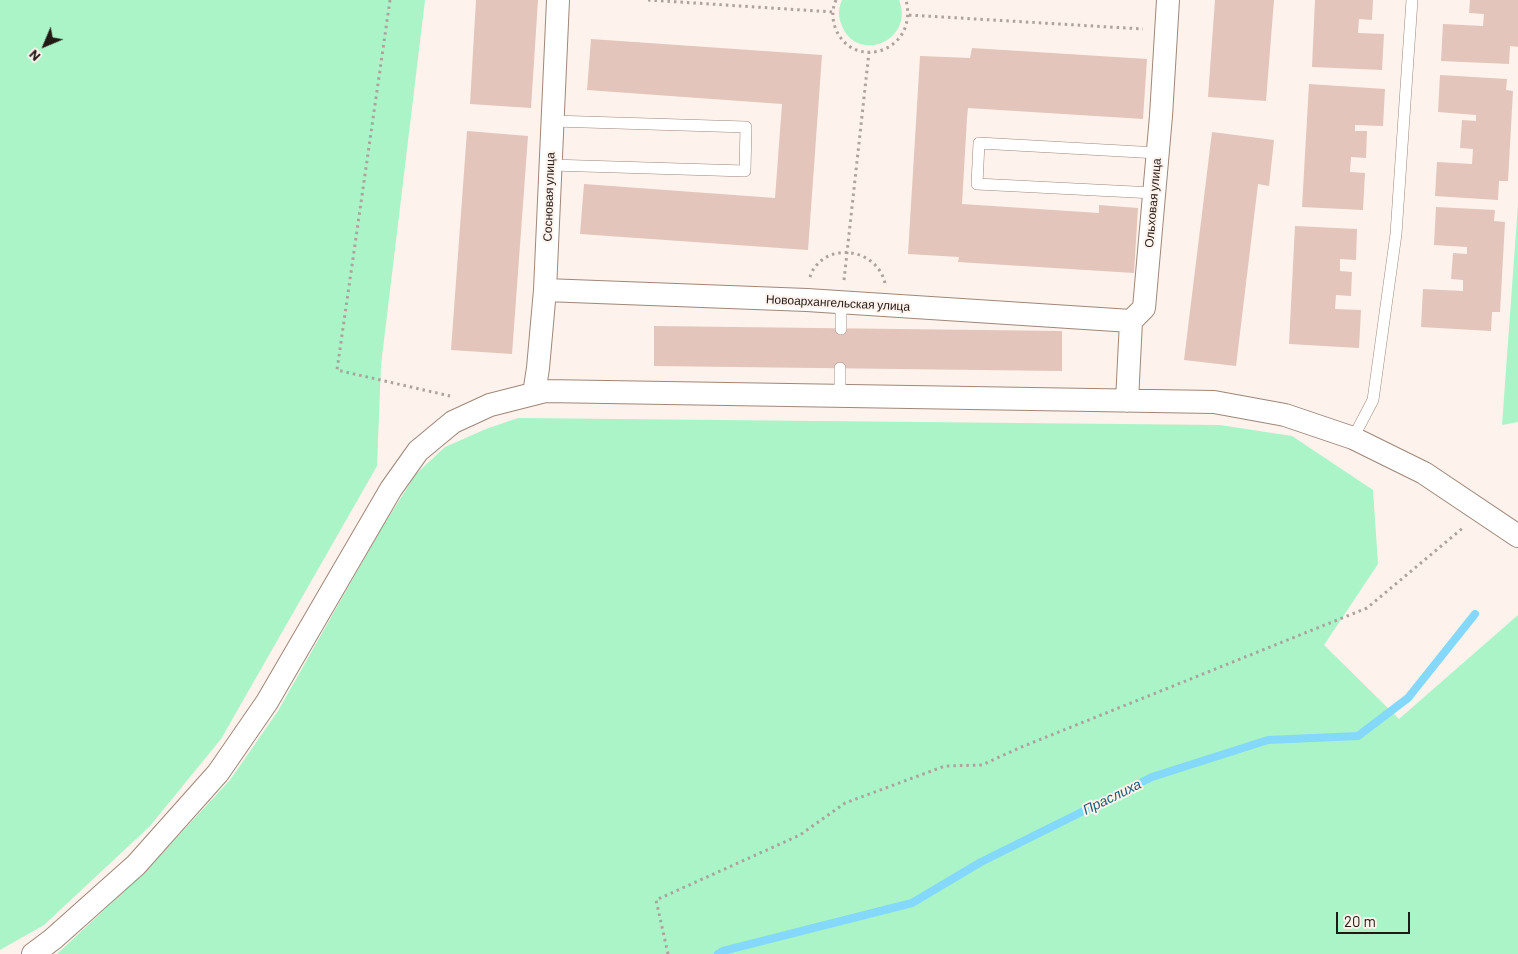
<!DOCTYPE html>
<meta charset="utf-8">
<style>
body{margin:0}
#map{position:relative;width:1518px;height:954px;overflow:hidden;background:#fdf2ec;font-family:Barlow,sans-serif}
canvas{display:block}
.north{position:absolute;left:20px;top:20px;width:50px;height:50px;-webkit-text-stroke:4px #fdf2ec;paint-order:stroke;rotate:225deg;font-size:14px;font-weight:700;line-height:20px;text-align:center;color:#231914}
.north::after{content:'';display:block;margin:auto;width:18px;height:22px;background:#231914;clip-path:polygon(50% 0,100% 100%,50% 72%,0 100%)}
.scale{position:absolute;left:1336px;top:912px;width:74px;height:22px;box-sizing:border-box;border:2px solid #231914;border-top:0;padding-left:6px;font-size:15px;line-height:18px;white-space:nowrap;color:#231914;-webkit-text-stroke:4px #fdf2ec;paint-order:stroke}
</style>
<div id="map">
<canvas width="1518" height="954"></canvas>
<div class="north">N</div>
<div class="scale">20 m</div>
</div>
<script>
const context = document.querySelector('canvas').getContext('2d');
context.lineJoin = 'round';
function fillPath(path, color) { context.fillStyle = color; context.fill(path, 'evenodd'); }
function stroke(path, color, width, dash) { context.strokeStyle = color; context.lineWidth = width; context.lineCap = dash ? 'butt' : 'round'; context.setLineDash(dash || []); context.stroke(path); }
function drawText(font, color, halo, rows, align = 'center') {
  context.font = font + ' Barlow,sans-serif'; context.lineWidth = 4; context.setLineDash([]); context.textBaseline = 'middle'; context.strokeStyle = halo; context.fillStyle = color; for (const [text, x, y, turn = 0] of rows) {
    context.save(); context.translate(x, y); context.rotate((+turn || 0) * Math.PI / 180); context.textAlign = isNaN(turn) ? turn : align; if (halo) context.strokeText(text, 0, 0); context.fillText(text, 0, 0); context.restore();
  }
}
fillPath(new Path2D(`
 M0,0H425L381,365L377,466L221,739L150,826L44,925L0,950Z
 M842,0H899C915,41 857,64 842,26C838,17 838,9 842,0Z
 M1518,204V422L1502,425Z
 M518,418L1220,425L1292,436L1373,490L1378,564L1324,645L1399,719L1518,615V954H57L145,872L230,780L278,711L381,529L416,474L445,447L486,429Z`), '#aaf4c8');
stroke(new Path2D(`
 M718,954L723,951L912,903L981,862L1152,777L1268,740L1358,736L1408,698L1475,614`), '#83d8fb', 8);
fillPath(new Path2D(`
 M476,0H538L531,108L470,104Z
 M1215,0H1274L1266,101L1208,97Z
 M1315,0H1373L1372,20L1359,19L1358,33L1384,34L1382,70L1312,67Z
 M1470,0H1518V47L1510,46L1509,64L1441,61L1443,24L1483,26L1484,14L1469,13Z
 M591,39L822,55L808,250L580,234L584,184L775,198L782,104L587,90Z
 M972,48L1147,59L1143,119L968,108L967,118L962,204L1099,213V205L1138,208L1134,273L958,262L959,257L908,254L920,56L970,58Z
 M1440,75L1507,79L1506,90L1513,91L1508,181H1499L1498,200L1435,196L1437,162L1472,164L1473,149L1460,148L1462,120L1476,121V115L1438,112Z
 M1309,84L1385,89L1383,126L1355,125V131H1367L1366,158L1351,157L1350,172L1365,173L1363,210L1302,207Z
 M467,131L528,136L512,354L451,350Z
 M1212,132L1274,140L1269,186L1258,184L1236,366L1184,360Z
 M1436,207L1495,210L1494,221L1505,222L1500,312H1492L1491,331L1421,327L1423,289L1463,291V280L1451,279L1453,253L1467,254V247L1434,245Z
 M1295,226L1357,229L1356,260L1340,259V271L1352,272L1351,296L1336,295L1335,309L1361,310L1359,348L1289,344Z
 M654,326L1062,331V371L654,366Z`), '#e3c5bb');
const lane = new Path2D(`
 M551,165L745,171L746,127L553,121
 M1154,193L977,184L979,143L1158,153
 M841,329V303
 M840,368V396
 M1353,438L1373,400L1396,234L1412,0`);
const street = new Path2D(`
 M545,290L807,300L1131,321
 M534,394L538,368L545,290L558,0
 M1127,401L1131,321L1144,308L1161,116L1168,0
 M33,954L53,939L136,865L218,773L267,702L391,489L418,451L453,422L490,405L545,391L1214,402L1285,415L1353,438L1424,473L1518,536`);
stroke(lane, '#9f8778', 12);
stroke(street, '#9f8778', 24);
stroke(new Path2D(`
 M390,0L337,370L450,396
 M648,0L833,12
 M836,0C832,9 832,18 835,27C851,72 919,53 906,0
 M909,15L1143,29
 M810,277C811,274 813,269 815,267C835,241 878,252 885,283
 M844,280L869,52
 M668,954L656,900L800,835L845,803L945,766L982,765L1019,748L1367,608L1464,527`), '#ada29c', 3, [2.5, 4]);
stroke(lane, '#fff', 11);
stroke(street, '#fff', 22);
drawText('12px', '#231914', '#fdf2ec', [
 ["Сосновая улица",549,197,-88],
 ["Ольховая улица",1153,203,-85],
 ["Новоархангельская улица",838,303,3]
]);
drawText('italic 14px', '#195d74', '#fdf2ec', [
 ["Праслиха",1112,797,-26]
]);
</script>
